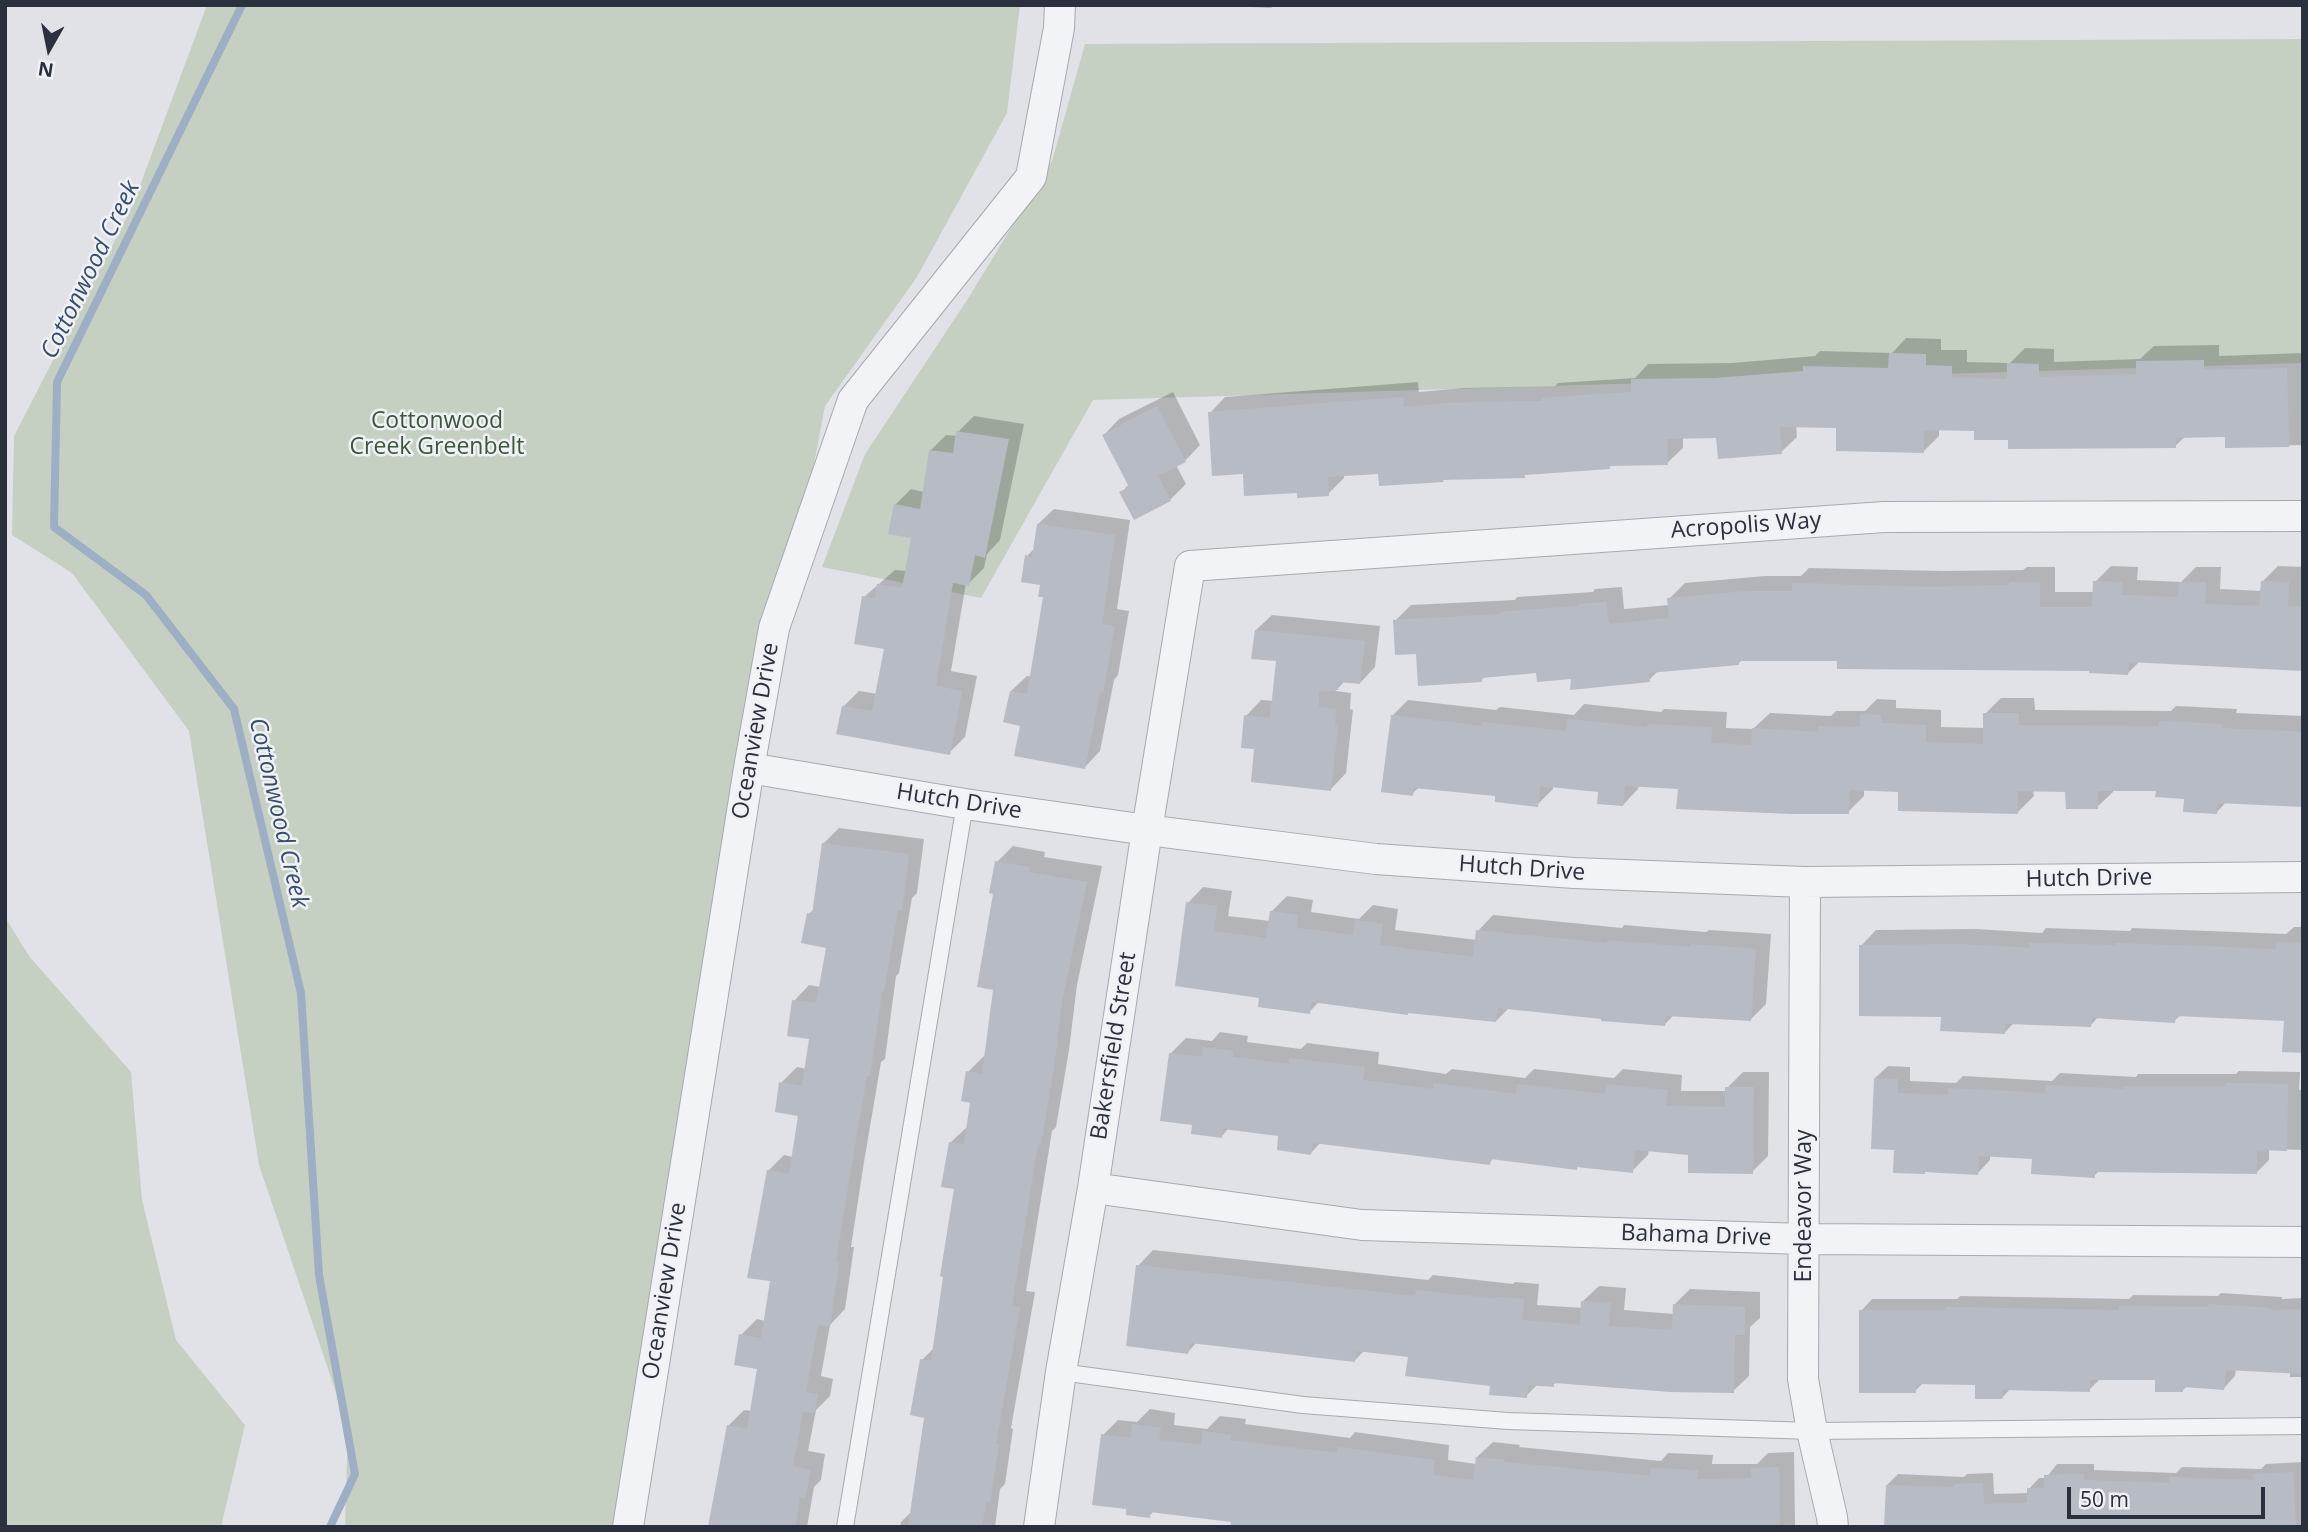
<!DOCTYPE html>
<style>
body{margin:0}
#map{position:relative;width:2308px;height:1532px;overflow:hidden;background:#e0e2e7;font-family:"Open Sans",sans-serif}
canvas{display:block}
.frame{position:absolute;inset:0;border:7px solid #2a303d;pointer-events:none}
.north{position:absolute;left:14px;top:14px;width:70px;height:70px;-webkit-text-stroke:5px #eff1f5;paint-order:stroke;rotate:189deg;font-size:19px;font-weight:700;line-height:28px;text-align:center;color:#2a303d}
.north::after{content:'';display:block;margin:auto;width:24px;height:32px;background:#2a303d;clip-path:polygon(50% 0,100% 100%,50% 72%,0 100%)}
.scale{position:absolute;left:2067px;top:1487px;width:198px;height:32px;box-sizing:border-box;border:4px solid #2a303d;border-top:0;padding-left:9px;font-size:21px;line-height:24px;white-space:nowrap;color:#2a303d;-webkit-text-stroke:5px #eff1f5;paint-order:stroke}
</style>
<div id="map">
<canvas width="2308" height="1532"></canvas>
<div class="frame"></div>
<div class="north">N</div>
<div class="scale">50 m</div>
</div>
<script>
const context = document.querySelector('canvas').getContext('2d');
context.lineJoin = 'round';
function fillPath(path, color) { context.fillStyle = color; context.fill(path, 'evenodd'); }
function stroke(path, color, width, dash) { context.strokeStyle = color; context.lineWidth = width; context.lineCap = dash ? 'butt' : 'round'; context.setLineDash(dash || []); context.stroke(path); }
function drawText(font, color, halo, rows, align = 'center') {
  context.font = font + ' "Open Sans",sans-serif'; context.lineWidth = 5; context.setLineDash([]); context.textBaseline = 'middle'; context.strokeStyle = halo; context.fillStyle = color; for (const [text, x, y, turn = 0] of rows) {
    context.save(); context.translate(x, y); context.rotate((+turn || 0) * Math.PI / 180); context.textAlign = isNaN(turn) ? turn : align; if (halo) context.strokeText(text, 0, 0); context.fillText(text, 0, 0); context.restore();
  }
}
fillPath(new Path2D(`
 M207,5H1020L1007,113L917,277L825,406L613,1527H345L348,1428L259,1165L189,731L72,573L12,535L14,436L132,207Z
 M2303,39V363L1093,400L981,598L822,567L865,454L967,300L1052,161L1085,44Z
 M5,917L29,956L131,1072L142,1200L176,1340L245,1425L221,1527H5Z`), '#c5d0c2');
fillPath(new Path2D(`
 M1208,5H1274L1271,8Z
 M1547,5H1587L1547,7Z
 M1906,338L1941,339V350H1967V362L2010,363L2025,348L2054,349V362L2140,359L2154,346L2219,345V356L2303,353V445L2227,447V435L2186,436L2175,446L2010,438L1976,430L1939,428V436L1923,452L1838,427L1796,425L1797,437L1781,452L1718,436L1683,437V448L1667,463L1612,465L1609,467L1527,473L1524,476L1380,473L1344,475V478L1328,494L1299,491L1244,472L1210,413L1225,397L1418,382L1419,392L1464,388L1555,386L1558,383L1635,378L1648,364L1732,363L1815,356L1820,351L1892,353Z
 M1173,392L1200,445L1185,461L1176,465L1186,484L1170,500L1121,493L1129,484L1104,435L1119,419Z
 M974,416L1024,424L1000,540L987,554L984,568L968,584L966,583L951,671L977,676L965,737L949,753L843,707L859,691L878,694L886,648L864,597L895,570L907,571L913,537L895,505L911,489L924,492L930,451L946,435L957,436L958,432Z
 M1054,509L1130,520L1117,609L1129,611L1118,675L1114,680L1100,751L1085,767L1022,724L1011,691L1027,676L1032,677L1045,596L1042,583L1027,556L1035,548L1038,524Z
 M2111,566L2138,567L2137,580L2181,582L2196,567H2221L2220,589L2262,591V582L2278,566L2303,567V669L2140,661L2128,673L2091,669L1839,659H1743L1739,663L1659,670L1649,680L1573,677L1537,671L1486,676L1481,680L1418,652L1395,621L1411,605L1515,600L1517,597L1593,592L1595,589L1622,587L1624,609L1669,605V599L1685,583L1765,576H1801L1809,568L1943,571L2023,570L2027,567H2055V592H2094L2095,582Z
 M1272,615L1380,626L1375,667L1360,683L1345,681L1335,691L1351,693L1350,709L1353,710L1346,773L1331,789L1256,748L1246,716L1261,700L1274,701L1278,660L1256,630Z
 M2001,698H2034L2035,710L2171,711L2176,706L2237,709L2236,713L2303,716V804L2227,801L2217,812L2186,797L2157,789H2113V792L2097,807L2067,790H2033L2034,796L2018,812L1900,790L1864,789V796L1848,812L1679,787L1639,785L1638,789L1623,805L1600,790L1553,786V789L1537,805L1497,795L1419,787L1412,794L1392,716L1408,700L1496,710L1500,707L1574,715L1584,704L1661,712L1664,709L1727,712L1726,728L1753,729L1770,713L1831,716L1836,711H1865L1877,699L1896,700V708L1941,710V727L1985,728V714Z
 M839,828L924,839L917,893L912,898L899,973L896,976L885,1059L881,1062L863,1168L851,1247H854L845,1309L830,1325L821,1376L833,1379L830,1396L816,1410L808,1451L825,1454L821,1480L814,1487L807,1527H710L728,1426L744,1410L752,1411L759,1368L741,1335L757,1319L765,1321L772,1280L768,1171L784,1155L793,1157L800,1114L781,1083L797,1067L807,1069L811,1038L794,1001L809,985L821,987L828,946L809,914L815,908L823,844Z
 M1013,846L1045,852L1044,857L1102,866L1077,985L1069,1050L1056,1127L1052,1131L1026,1291L1035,1292L1011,1428L1013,1429L1005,1484L1000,1489L995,1527H900L901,1522L912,1511L926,1416L922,1360L935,1347L956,1188L951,1142L967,1127L972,1101L968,1072L984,1056L986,1057L995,989L997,862Z
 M1203,887L1232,891L1228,916L1270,921L1271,912L1287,896L1313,900L1311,912L1359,919L1373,905L1398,909L1395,930L1477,940L1478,931L1493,915L1622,928L1624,925L1706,932L1709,930L1771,934L1766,1004L1750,1020L1675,1014L1665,1024L1509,1008L1496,1021L1319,1002L1309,1012L1261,996L1188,903Z
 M2294,927H2303V1051L2286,1019L2182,1014L2174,1021L2099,1016L2091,1025L2015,1022L2005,1032L1943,1015L1861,946L1876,930L1976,929L2042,933L2046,928L2130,931L2132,928L2286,934Z
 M1220,1032L1248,1036L1247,1042L1301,1049L1307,1043L1379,1052L1378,1064L1446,1074L1452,1069L1525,1078L1534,1069L1614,1078L1623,1069L1682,1075L1681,1091H1727V1088L1743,1072H1769L1768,1156L1752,1172L1690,1154L1649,1150L1648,1155L1632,1171L1579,1165L1576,1168L1494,1158L1489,1163L1321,1142L1311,1153L1280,1135L1229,1128L1222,1136L1194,1123L1171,1053L1186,1038L1212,1041Z
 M1888,1066L1910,1067V1081L1956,1083L1963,1076L2052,1081L2060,1073L2136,1077L2138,1074H2236L2239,1071L2300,1072L2299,1090H2303V1150L2269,1149V1160L2256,1173L2100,1170L2094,1176L2034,1157L1990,1155V1160L1978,1173L1896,1148L1875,1078Z
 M1153,1250L1428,1280L1433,1275L1513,1284L1515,1282L1539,1284L1537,1305L1583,1308V1301L1599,1286L1626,1288L1624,1310L1674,1314V1305L1690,1289L1760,1292V1318L1750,1327L1749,1376L1733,1391L1557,1382L1553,1385L1538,1384L1526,1396L1410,1355L1365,1350L1354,1361L1197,1342L1188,1352L1138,1266Z
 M2221,1293L2282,1297V1299L2303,1298V1377H2290V1372L2236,1369L2235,1376L2224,1388L2187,1386L2182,1391L2157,1379L2101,1378L2089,1390L2011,1388L2002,1398L1977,1384L1924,1382L1915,1391L1861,1311L1872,1299H1957L1960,1296L2129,1299L2133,1295L2218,1296Z
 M1150,1409L1175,1413L1174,1425L1207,1429L1220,1416L1246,1419L1245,1424L1350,1438L1355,1432L1449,1445L1448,1460L1476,1464L1477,1457L1493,1442L1520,1445L1519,1447L1661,1461L1668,1453L1713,1455L1712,1464H1757L1768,1453L1794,1452L1795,1527H1240L1233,1521L1154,1511L1149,1516L1103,1435L1118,1420L1137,1422Z
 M2303,1462V1527H1886L1887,1485L1898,1474L1964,1477L1967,1474L1993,1473L1994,1494L2029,1493V1489L2039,1478H2046L2057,1464H2094V1470L2176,1473L2182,1467L2261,1469L2266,1464Z`), '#0003');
stroke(new Path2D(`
 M242,5L57,382L54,527L146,595L234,709L301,993L319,1275L355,1474L330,1527`), '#9eaec4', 8);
fillPath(new Path2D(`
 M1889,353L1926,354V365L1952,366V378L2007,379V363L2039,364V377L2136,374V361L2204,360V370L2287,368L2289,447L2225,448V437L2176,438V448L2008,449V440H1974V431L1924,430V453L1836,451V428L1780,427L1782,454L1718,459L1716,438L1667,439L1668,465L1610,466V469L1525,475V478L1443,480L1444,482L1379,486L1378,474L1328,477L1329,496L1297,498V493L1244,496L1243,474L1212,476L1208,412L1403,397L1404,407L1448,403L1541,401V398L1631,392V379L1715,378L1803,371V366L1888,368Z
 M1157,406L1186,462L1158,476L1171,501L1134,520L1119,492L1129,487L1102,435Z
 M956,431L1009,439L985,558L975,555L969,586L953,583L936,686L962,691L950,755L836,734L842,706L872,711L884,649L854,644L862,596L875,598L877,584L902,588L911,538L888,534L894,504L920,509L929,450L953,453Z
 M1037,524L1115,535L1102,624L1115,626L1103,693L1100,692L1085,769L1014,756L1020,726L1003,722L1010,691L1027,694L1043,597H1038L1040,585L1021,582L1025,555L1032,557Z
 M2093,581L2123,582L2122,595L2178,597L2179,582H2206L2205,604L2259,606L2261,581L2289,582L2288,606H2303V671L2129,662L2128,675L2089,673V671L1837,669V661H1739V665L1649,673L1650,682L1570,690L1571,679L1537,682L1536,673L1482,678V682L1418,686L1416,654L1395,655L1393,620L1500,614L1499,612L1578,606V604L1606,602L1609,624L1669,618L1667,598L1748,591H1792V583L1927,587L2009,585V582H2040V607H2092Z
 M1255,630L1365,641L1360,684L1339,682L1338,690L1319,692V707L1336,709L1335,725H1338L1331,791L1251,782L1254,749L1241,748L1244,715L1270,718L1276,661L1251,659Z
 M1983,713H2019V725L2158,726L2159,721L2222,724V728L2303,732V807L2218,803L2217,814L2183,812L2184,799L2155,797L2156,791H2098V809H2066L2065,792L2018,791V814L1898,811V792L1850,790L1849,814H1791L1676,809L1678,789L1625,786L1623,806L1597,804L1598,792L1540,786L1538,807L1495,802V796L1414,788L1413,796L1381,792L1391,715L1482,726V722L1566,731L1567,719L1647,727V724L1712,727L1711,743L1751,745L1752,728L1818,732V726L1860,727V714L1881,715V723L1926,725V742L1983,744Z
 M822,843L909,854L902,911L898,910L884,991H882L870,1076H867L848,1185L836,1262L839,1263L830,1327L818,1325L806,1392L818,1394L814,1413L803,1411L793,1466L811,1470L805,1498L800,1497L795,1527H708L727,1425L747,1429L757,1369L734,1365L739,1334L761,1338L770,1281L747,1278L767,1170L789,1174L798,1116L775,1112L779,1082L802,1086L809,1039L787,1036L792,1000L816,1003L826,948L801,943L807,913L812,914Z
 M995,861L1030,867L1029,872L1087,882L1062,1002L1054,1067L1041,1145L1038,1144L1012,1306L1020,1307L996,1444H999L990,1502L986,1501L982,1527H908L924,1418L910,1415L920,1359L931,1361L943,1277L940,1276L954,1189L941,1187L949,1142L964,1144L970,1103L961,1101L966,1071L982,1074L993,990L977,987L993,894L989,893Z
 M1186,902L1217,906L1214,931L1266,938L1270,911L1298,915L1297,928L1353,935L1355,920L1383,924L1380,945L1473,957L1476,930L1607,943V940L1691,947V944L1756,949L1751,1021L1666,1016L1665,1026L1601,1021V1019L1498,1008L1496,1022L1408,1013V1015L1311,1002L1310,1014L1258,1007L1259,998L1175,986Z
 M2277,942L2303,943V1053L2282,1052L2284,1021L2176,1016L2175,1023L2092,1018L2091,1027L2006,1024L2005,1034L1940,1031L1941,1017L1859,1016V945L1959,944L2029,948V943L2115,945V943L2276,949Z
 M1203,1047L1233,1051V1057L1289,1064V1058L1365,1067L1363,1080L1433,1089L1434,1083L1516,1094L1517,1084L1605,1094L1606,1084L1668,1090L1666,1106L1725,1107V1087H1754L1753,1174L1688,1173V1155L1635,1150L1633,1173L1577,1167V1170L1491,1159L1490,1165L1313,1143L1311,1155L1277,1150L1278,1136L1223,1129L1222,1138L1191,1134L1192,1125L1160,1121L1169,1053L1202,1057Z
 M1874,1078L1898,1079V1093L1948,1095V1088L2045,1093V1085L2124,1089V1086H2225V1083L2288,1084L2287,1151L2257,1150V1174L2095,1172V1178L2031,1174L2032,1159L1979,1156L1978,1175L1925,1172V1174L1893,1173L1894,1150L1871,1149Z
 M1136,1265L1415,1296L1416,1290L1497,1299V1297L1524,1299L1522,1320L1580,1325L1581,1301L1611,1303L1609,1326L1672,1330L1673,1304L1745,1307V1335H1735L1734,1393L1670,1392L1554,1383V1387L1528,1385L1527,1398L1489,1395L1490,1386L1405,1376L1408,1357L1356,1351L1355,1362L1190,1343L1188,1354L1126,1346Z
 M2208,1304L2271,1308V1310L2303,1309V1374L2226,1370L2224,1390L2183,1387V1392H2155V1380H2090V1392L2003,1390L2002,1399H1975V1385L1916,1384V1393H1859V1310H1946V1307L2119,1310V1306L2207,1307Z
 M1132,1424L1161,1428L1159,1440L1201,1445L1203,1431L1231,1435L1230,1440L1337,1453L1338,1447L1435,1460L1433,1475L1473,1480L1476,1457L1505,1460V1462L1650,1476L1651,1468L1698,1470V1479L1751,1478V1468L1779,1467L1780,1527H1230L1231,1522L1150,1512V1518L1126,1515V1509L1092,1505L1101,1434L1131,1438Z
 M2293,1472L2296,1527H1884L1886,1485L1954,1487V1484L1983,1483L1984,1504L2027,1503V1488H2044V1475L2084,1474V1480L2169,1483V1477L2253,1480V1474Z`), '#b7bbc3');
const lane = new Path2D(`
 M1061,1372L1303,1405L1508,1421L1812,1431L2303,1426
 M845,1527L965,804`);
const street = new Path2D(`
 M749,768L965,804L1147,830L1376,859L1574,873L1805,882L2303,877
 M1805,882L1803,1379L1812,1431L1832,1517L1833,1527
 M1093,1188L1362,1225L1804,1239L2303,1242
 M628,1527L749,768L774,628L853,400L1031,177L1059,28L1060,5
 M1039,1527L1061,1372L1093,1188L1147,830L1190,566L1884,517L2303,516`);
stroke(lane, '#a6a9b1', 18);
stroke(street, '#a6a9b1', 32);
stroke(lane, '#f2f3f6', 16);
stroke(street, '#f2f3f6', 30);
drawText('23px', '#3d5739', '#eff1f5', [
 ["Cottonwood",437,421],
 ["Creek Greenbelt",437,447]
]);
drawText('23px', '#2a303d', '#eff1f5', [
 ["Acropolis Way",1746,526,-4],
 ["Oceanview Drive",756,731,-80],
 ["Hutch Drive",959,802,9],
 ["Hutch Drive",1522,869,4],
 ["Hutch Drive",2089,879,-1],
 ["Bakersfield Street",1114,1046,-81],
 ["Endeavor Way",1804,1206,-90],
 ["Bahama Drive",1696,1236,2],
 ["Oceanview Drive",665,1291,-81]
]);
drawText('italic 24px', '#394d6c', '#eff1f5', [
 ["Cottonwood Creek",91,270,-64],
 ["Cottonwood Creek",278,813,77]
]);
</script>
